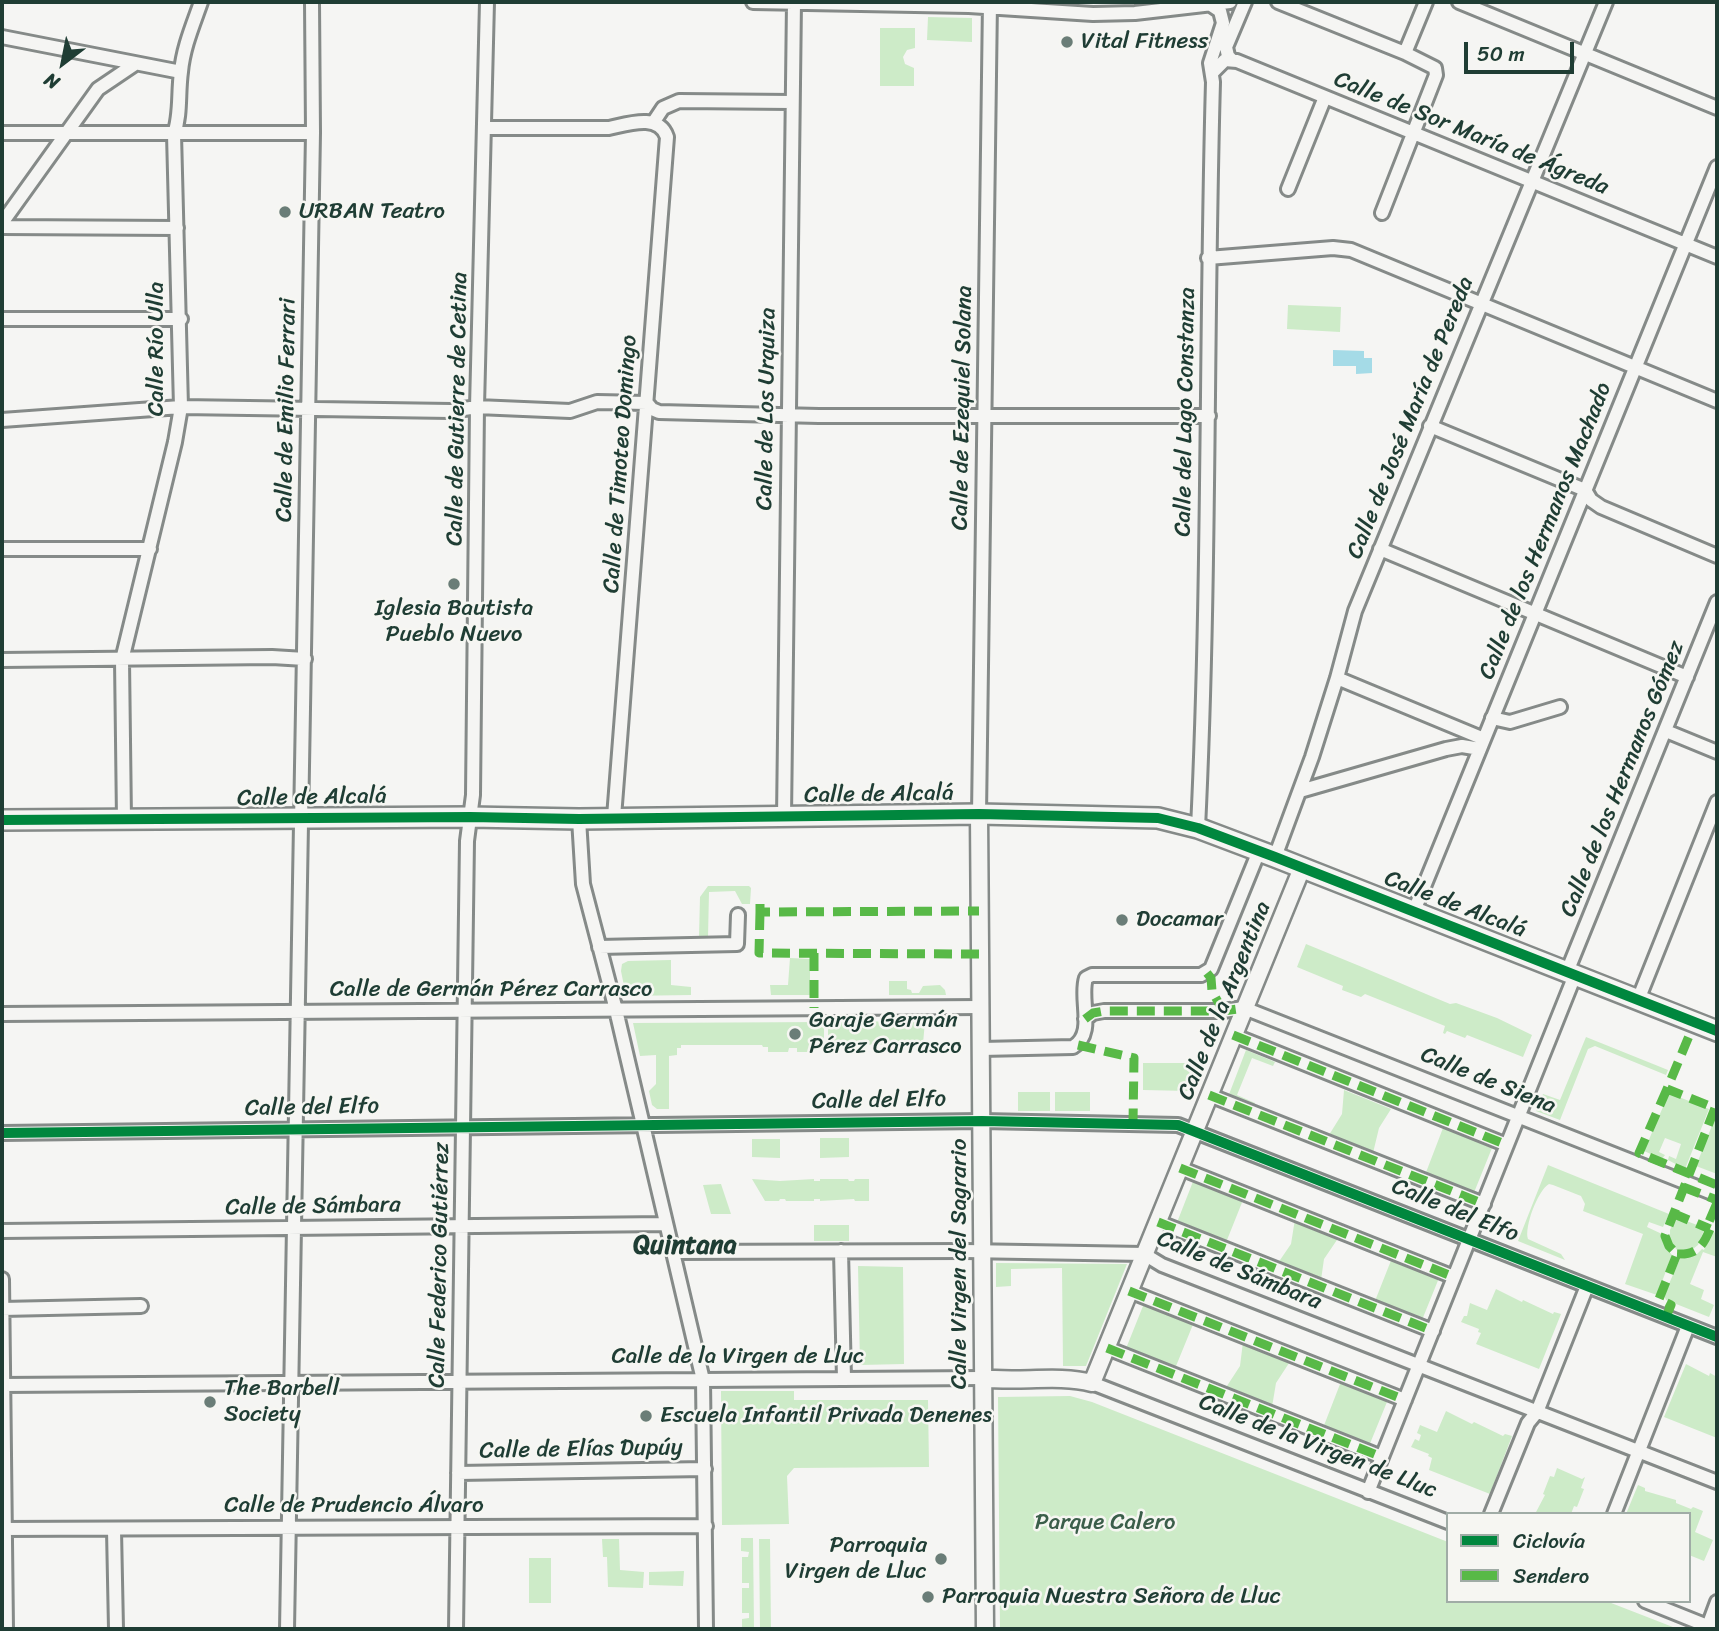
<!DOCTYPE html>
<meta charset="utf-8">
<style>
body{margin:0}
#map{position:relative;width:1719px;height:1631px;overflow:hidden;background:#f5f5f3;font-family:Sriracha,sans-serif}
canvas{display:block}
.frame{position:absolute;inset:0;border:4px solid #1f3d34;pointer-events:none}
.legend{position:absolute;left:1446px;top:1512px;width:245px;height:91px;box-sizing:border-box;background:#f6f6f2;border:2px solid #a0aca6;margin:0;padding:9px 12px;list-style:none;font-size:21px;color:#1f3d34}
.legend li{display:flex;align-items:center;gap:14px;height:35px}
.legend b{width:35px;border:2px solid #a0aca6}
.north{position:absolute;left:28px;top:28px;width:70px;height:70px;-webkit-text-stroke:5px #f6f6f2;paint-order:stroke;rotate:212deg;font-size:19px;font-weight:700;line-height:28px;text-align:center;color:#1f3d34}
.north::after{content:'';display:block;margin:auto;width:24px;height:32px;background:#1f3d34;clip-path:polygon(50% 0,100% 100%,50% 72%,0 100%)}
.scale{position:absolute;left:1464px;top:42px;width:110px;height:32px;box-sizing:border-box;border:4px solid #1f3d34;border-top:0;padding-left:9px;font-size:21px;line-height:24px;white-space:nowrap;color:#1f3d34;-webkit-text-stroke:5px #f6f6f2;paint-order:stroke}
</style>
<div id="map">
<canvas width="1719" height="1631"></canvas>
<div class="frame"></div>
<ul class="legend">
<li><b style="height:9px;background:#00873e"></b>Ciclovía</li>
<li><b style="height:9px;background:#58b947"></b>Sendero</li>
</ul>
<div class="north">N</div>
<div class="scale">50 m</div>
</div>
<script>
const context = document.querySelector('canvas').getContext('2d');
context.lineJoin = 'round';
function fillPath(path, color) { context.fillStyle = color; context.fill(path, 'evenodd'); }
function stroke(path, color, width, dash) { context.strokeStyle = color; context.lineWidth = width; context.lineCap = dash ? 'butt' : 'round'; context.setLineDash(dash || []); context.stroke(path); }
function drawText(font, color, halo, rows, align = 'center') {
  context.font = font + ' Sriracha,sans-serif'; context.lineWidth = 5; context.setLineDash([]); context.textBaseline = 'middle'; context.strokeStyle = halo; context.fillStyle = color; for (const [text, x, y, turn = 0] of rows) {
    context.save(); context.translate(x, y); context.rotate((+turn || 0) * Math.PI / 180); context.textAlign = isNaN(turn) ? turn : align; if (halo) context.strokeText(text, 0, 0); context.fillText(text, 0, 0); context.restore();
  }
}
fillPath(new Path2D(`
 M928,17L972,18V42L927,40Z
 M880,28H915V48L907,50L903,57L905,64L914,68V86H880Z
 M1288,305L1341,307L1340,332L1287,329Z
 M708,886H749L751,888L750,904H742L735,891L709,892L708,937H699L700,897Z
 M1306,944C1353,963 1400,983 1450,1004L1456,1003L1497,1018L1532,1035L1523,1057L1467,1035L1465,1038L1447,1031L1445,1034L1443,1033L1445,1026L1365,994L1361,997L1342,990L1343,986L1297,967Z
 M790,958L810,959V995H771L770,985H788Z
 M671,960V985L691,987V995L626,996L621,971L622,964L628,961Z
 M889,981H907V989L911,990L912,993H919L923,986L940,985L945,990L946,995H889Z
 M925,1021L923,1044L828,1045V1022Z
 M824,1022V1044H814V1047H809V1052H797V1048H789L788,1052H768V1047H763L762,1045H681V1048H677V1055L669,1056V1109H657L652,1105L649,1091L656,1084V1055L640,1056L633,1023Z
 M1586,1037L1668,1070L1666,1075L1595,1046L1588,1049L1560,1120L1536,1111L1543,1094L1560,1100Z
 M1246,1050L1275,1062L1273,1066L1252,1058L1237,1095L1255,1103L1254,1107L1228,1097Z
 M1143,1063H1190L1189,1091L1143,1090Z
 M1344,1090L1391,1109L1379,1128L1373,1153L1329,1135L1342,1114Z
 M1018,1092H1050V1111H1018Z
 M1055,1092H1090V1111H1055Z
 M1669,1093L1709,1109L1685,1169L1668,1160L1669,1156L1676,1159L1681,1144L1665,1138L1659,1152L1665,1155L1662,1159L1644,1151Z
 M1717,1113V1174L1696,1166Z
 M1443,1128L1492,1148L1473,1195L1425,1175Z
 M820,1138H849V1157L820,1158Z
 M752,1139H780V1158L752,1157Z
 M1548,1165L1669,1214L1663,1227L1649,1222L1647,1227L1662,1234L1663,1243L1672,1255L1657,1295L1625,1284L1643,1234L1583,1211L1585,1204L1581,1196L1553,1185L1549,1184C1538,1190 1524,1227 1528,1239L1561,1254L1565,1260L1518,1241Z
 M752,1179L780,1181L814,1179V1181H820V1179H848L849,1181H854L855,1179H869V1201H855L854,1199L820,1201V1199H814V1201H786L785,1199H780L779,1201H765Z
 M1194,1179L1243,1200L1225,1245L1176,1225Z
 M721,1184L731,1214H711L703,1185Z
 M1676,1217L1705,1228L1698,1245L1689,1252L1678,1251L1670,1242V1230Z
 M1295,1219L1339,1237L1324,1259L1321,1280L1278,1263L1291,1244Z
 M814,1225H849V1241H814Z
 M1712,1231L1717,1234V1257L1703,1252L1690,1284L1704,1290L1701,1299L1714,1305L1709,1317L1666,1300L1664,1295L1680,1259L1695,1256L1702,1249L1704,1250Z
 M1392,1258L1439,1278L1422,1320L1375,1301Z
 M996,1263L1127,1264L1086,1366H1063L1062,1268L1011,1269V1286L996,1287Z
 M858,1266L903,1267L904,1364L860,1365Z
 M1496,1289L1522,1302L1523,1300L1553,1314L1554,1312L1561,1314L1539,1369L1476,1344L1481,1333L1478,1332L1479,1329L1461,1322L1464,1316H1467L1470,1303L1487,1310Z
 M1145,1301L1194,1322L1174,1371L1125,1351Z
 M1243,1342L1291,1360L1276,1383L1272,1407L1225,1389L1240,1366Z
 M1686,1364L1709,1376L1710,1373L1717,1377V1438L1664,1417Z
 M1342,1379L1389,1397L1369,1446L1323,1428Z
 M721,1391H794V1400H928L929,1467L794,1468L787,1476L789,1524L722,1525Z
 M1070,1396L1092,1402L1448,1542V1601H1606L1678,1629H1000L998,1397Z
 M1446,1411L1472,1424L1474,1422L1503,1436L1505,1434L1512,1436L1490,1494L1429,1470L1432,1458L1428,1456L1429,1454L1411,1447L1415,1439L1419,1441L1421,1435L1417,1433L1420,1425L1437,1432Z
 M1557,1468L1582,1479L1585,1477L1581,1488L1584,1489L1577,1507L1574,1506L1571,1514H1535L1545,1495L1543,1494L1550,1476L1554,1477Z
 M1638,1485L1645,1488V1491L1676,1500V1503L1691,1509L1693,1507L1703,1511L1695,1532L1713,1540L1704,1561L1689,1555V1514H1626Z
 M741,1538H753L754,1629H742V1619L749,1618V1613H742V1588H749V1583H742V1557H748L749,1552L741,1551Z
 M602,1539H619L620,1570L644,1572L643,1588L608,1587L607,1557H603Z
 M759,1539H770L771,1629H760Z
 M529,1558H551V1603H529Z
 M684,1571L683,1586L649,1585V1572Z`), '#cdebc8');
fillPath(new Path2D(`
 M1333,350L1364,351V358H1372V373L1356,374V366H1333Z`), '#a5dbe7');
const minor = new Path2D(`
 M753,2L969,6L1093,14L1135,13L1230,2
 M1278,2L1405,53L1435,68L1436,75L1382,213
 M1459,2L1717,108
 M2,37L181,72
 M1405,53L1426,2
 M1232,60L1228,56L1226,47L1245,2
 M1213,72L1225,60L1237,61L1717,257
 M653,123L663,108L679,101L792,102
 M484,128H609C628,124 659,113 667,137L614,817
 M2,133H313
 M1288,189L1325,97
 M2,223L98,89L135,64
 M2,227L177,228
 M1208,258L1333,248L1351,250L1717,401
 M2,319H181
 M2,420L181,407L451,411L477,407L570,411L597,402L647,403L652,409L659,412L819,416H1209
 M1430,426L1585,490L1591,500L1601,507L1717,556
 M2,549H150
 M1380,549L1687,677
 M2,660L272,657L305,659
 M1337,678L1484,739
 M1492,718L1510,722L1560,707
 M1666,731L1717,752
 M1300,791L1446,749L1462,746L1480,749
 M979,814L990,2
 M784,817L794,2
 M579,819L583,884L616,1010L703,1380L706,1629
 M124,820L122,660L175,442L181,407L174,134C181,115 178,93 181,72C183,48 193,25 201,2
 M1198,828C1210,580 1206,331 1213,82L1210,63L1223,23L1220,11L1211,5
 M1275,857L1312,757L1337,678L1355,611L1606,2
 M1414,911L1717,167
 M599,947L737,944L738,915
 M1567,972L1717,602
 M1638,1000L1717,802
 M2,1014L980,1007
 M1085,1019L1093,1013L1104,1011H1223L1244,1008L1717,1195
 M1233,1035L1507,1145
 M981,1049L1073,1047C1096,1034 1079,999 1086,978L1092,975H1201L1211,969L1259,851
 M1209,1095L1484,1204
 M2,1133L982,1121L1178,1125L1717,1337
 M1180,1168L1454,1277
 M1158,1222L1433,1331
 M2,1231L666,1224
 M841,1251L844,1379
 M674,1252L965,1251L1144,1254L1162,1265L1717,1482
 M2,1279L6,1629
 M1129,1291L1405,1400
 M2,1309L141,1306
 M1107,1348L1382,1457
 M1092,1383L1448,1522
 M2,1385L982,1378
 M458,1473L705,1469
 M1368,1492L1575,975
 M1491,1514L1528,1423L1537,1412L1587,1286
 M1614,1514L1688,1326
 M2,1529L706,1526
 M114,1530L116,1629
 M1645,1601L1715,1629
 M287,1629L313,133L312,2
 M456,1629L467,841L473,795L477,407L487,2
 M1707,1629L1717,1602`);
const tertiary = new Path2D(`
 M979,814L985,1629
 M982,1378C1018,1383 1057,1374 1092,1383L1302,868`);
const primary = new Path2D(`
 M2,820L470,817L579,819L979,814L1158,818L1198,828L1275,857L1717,1031`);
stroke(minor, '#858a88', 18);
stroke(tertiary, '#858a88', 21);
stroke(primary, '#858a88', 24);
stroke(minor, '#f5f5f3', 12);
stroke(tertiary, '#f5f5f3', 16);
stroke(primary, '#f5f5f3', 19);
stroke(new Path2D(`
 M760,904V912L979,911
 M760,912L759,953L979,954
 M814,953V1008
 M1207,973L1211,978L1212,991L1223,1011
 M1085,1019L1093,1013L1104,1011H1223L1244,1008
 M1233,1035L1507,1145
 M1078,1045L1134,1058L1133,1123
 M1667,1089L1639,1153L1717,1185
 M1209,1095L1484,1204
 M1180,1168L1454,1277
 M1683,1187L1717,1200
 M1672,1213L1710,1229
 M1158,1222L1433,1331
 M1677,1254C1697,1255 1703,1246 1710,1229L1708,1224L1717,1203
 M1129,1291L1405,1400
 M1666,1317L1671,1305L1659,1299L1677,1254L1669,1246L1665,1236L1715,1108L1667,1089L1689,1036
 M1107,1348L1382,1457`), '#58b947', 9, [18, 9]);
stroke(new Path2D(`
 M2,820L470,817L579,819L979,814L1158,818L1198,828L1275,857L1717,1031
 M2,1133L982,1121L1178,1125L1717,1337`), '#00873e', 10);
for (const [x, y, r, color] of [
 [1067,42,7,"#6a7d77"],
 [285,212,7,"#6a7d77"],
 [454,584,7,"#6a7d77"],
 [1122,920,7,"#6a7d77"],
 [795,1034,7,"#6a7d77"],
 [210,1402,7,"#6a7d77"],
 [646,1416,7,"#6a7d77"],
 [941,1559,7,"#6a7d77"],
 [928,1597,7,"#6a7d77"]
]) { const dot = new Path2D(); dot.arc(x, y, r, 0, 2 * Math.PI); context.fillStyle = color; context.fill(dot); stroke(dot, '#f6f6f2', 2.5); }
drawText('23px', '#1f3d34', '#f6f6f2', [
 ["Vital Fitness",1081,42],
 ["URBAN Teatro",299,212],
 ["Iglesia Bautista",454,609,"center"],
 ["Pueblo Nuevo",454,635,"center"],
 ["Docamar",1136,920],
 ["Garaje Germán",809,1021],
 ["Pérez Carrasco",809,1047],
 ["The Barbell",224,1389],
 ["Society",224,1415],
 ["Escuela Infantil Privada Denenes",660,1416],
 ["Parroquia",927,1546,"right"],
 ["Virgen de Lluc",927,1572,"right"],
 ["Parroquia Nuestra Señora de Lluc",942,1597]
], 'left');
drawText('23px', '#1f3d34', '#f6f6f2', [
 ["Calle de Sor María de Ágreda",1471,134,22],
 ["Calle Río Ulla",157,349,-90],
 ["Calle de Ezequiel Solana",963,408,-89],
 ["Calle de Gutierre de Cetina",458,409,-89],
 ["Calle de Los Urquiza",767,409,-89],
 ["Calle de Emilio Ferrari",287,410,-89],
 ["Calle del Lago Constanza",1186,412,-89],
 ["Calle de José María de Pereda",1411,418,-68],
 ["Calle de Timoteo Domingo",621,464,-86],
 ["Calle de los Hermanos Machado",1546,531,-68],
 ["Calle de los Hermanos Gómez",1623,779,-68],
 ["Calle de Alcalá",879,795,-1],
 ["Calle de Alcalá",312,798,-1],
 ["Calle de Alcalá",1455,905,21],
 ["Calle de Germán Pérez Carrasco",491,990],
 ["Calle de la Argentina",1225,1001,-68],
 ["Calle de Siena",1488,1081,22],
 ["Calle del Elfo",879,1101,-1],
 ["Calle del Elfo",312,1108,-1],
 ["Calle de Sámbara",313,1207,-1],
 ["Calle del Elfo",1455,1211,22],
 ["Calle Virgen del Sagrario",960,1264,-90],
 ["Calle Federico Gutiérrez",440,1265,-89],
 ["Calle de Sámbara",1239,1271,22],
 ["Calle de la Virgen de Lluc",738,1357],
 ["Calle de la Virgen de Lluc",1318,1447,21],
 ["Calle de Elías Dupúy",581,1450,-1],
 ["Calle de Prudencio Álvaro",354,1506]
]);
drawText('23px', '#3b5e4a', '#f6f6f2', [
 ["Parque Calero",1105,1523]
]);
drawText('bold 26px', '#1f3d34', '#f6f6f2', [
 ["Quintana",685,1246]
]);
</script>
